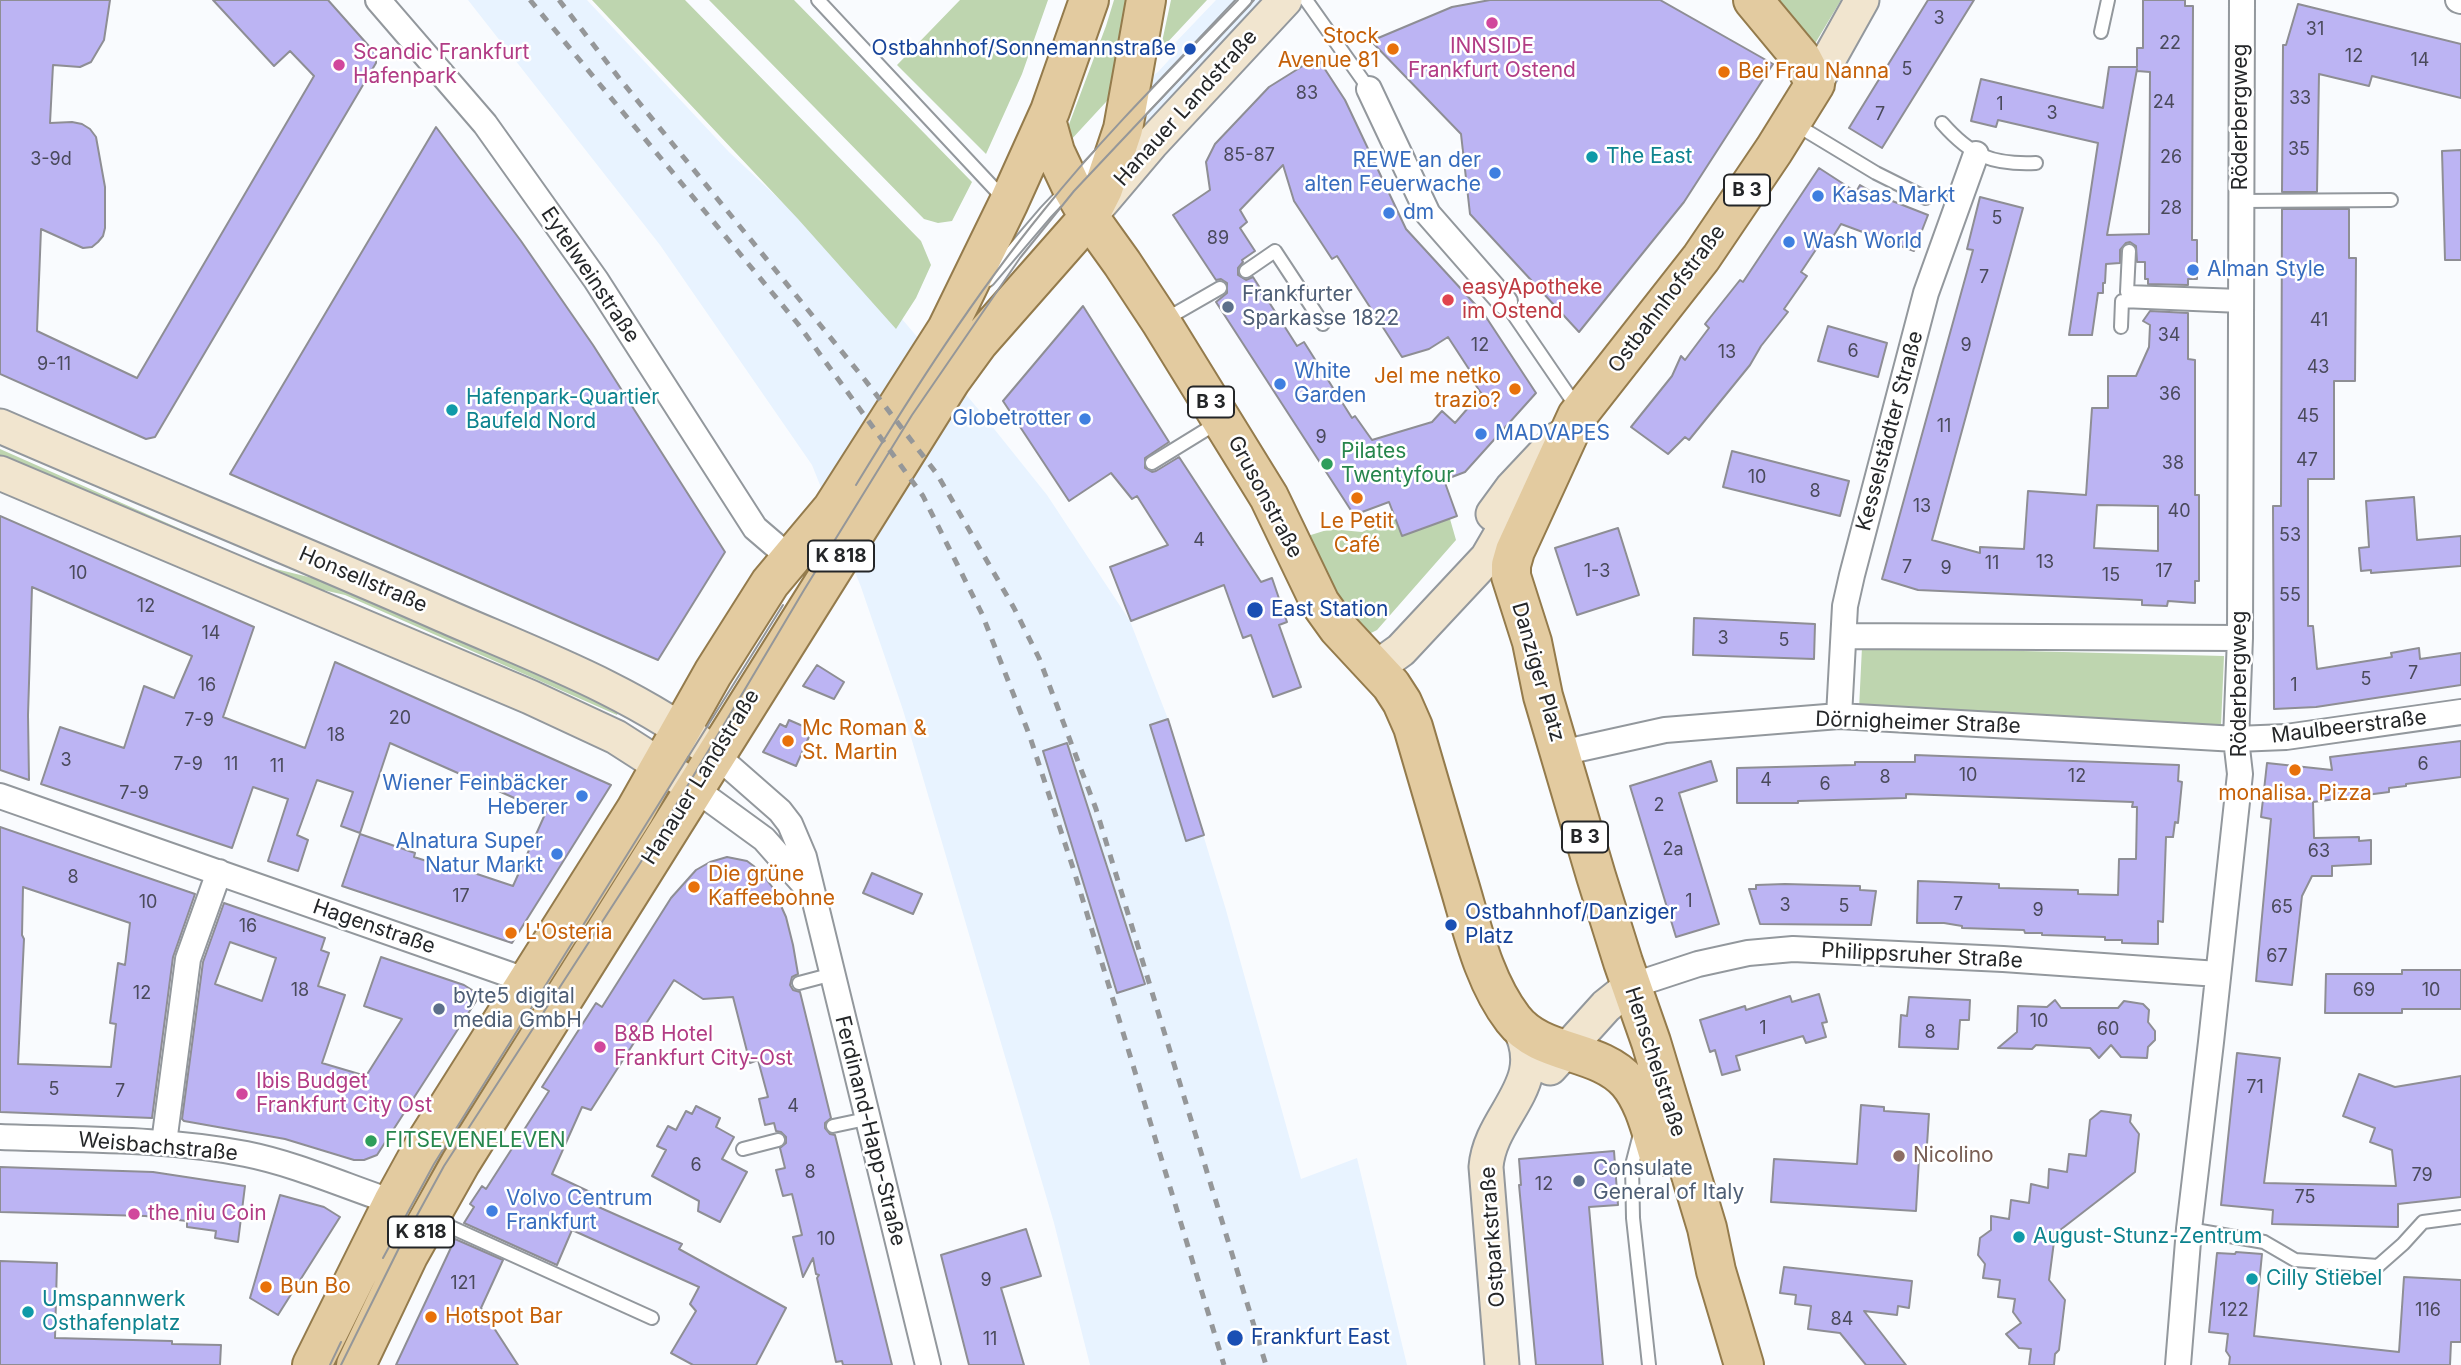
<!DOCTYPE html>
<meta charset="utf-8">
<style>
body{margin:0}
canvas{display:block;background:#f9fbfe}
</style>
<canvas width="2461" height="1365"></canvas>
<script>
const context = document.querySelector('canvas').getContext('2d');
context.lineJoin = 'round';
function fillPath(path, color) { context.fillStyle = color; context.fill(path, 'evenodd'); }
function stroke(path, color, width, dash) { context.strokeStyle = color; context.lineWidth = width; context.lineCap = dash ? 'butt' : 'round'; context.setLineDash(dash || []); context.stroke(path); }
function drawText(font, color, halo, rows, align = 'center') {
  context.font = font + ' Inter,sans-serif'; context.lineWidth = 5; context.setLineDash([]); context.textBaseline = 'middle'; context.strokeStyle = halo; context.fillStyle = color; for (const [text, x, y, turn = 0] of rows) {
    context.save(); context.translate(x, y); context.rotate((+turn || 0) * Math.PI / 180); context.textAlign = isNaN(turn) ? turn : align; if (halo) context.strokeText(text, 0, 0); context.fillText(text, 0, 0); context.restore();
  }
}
fillPath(new Path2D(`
 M468,0H587L729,152L861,276L902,319L979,410L1047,495L1130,621L1168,719L1226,910L1301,1179L1357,1158L1407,1365H1090L1054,1223L903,710L861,587L812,465L660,245Z
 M1216,0H1275L1149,132L1130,136L1149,78L1158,72L1178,50L1174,44Z`), '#e8f3ff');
fillPath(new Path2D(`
 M592,0H685L921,241L931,265L916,298L896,329L798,219Z
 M709,0H794L972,182L952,221L938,223L924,219Z
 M960,0H1048L1022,74L986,154L897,65Z
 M1114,0H1127L1118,89L1069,142L1068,127L1106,26Z
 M1171,0H1207L1165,45L1162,42Z
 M1771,0H1841L1813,47Z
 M0,449L246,558L276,569L341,585L620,709L617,715L345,595L297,584L0,457Z
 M1394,517L1402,536L1450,519L1456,540L1377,630L1367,635L1361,632L1298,539L1330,529L1362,532Z
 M1862,647L2224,656L2221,725L1859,709Z`), '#bed5af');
const building = new Path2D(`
 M0,0H110L104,40L91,62L80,67L53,65L50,123L72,122L82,124L90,129L96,137L105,187V228L103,236L98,242L92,247L83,248L41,229L37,331L137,378L314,76L290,51L274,66L213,0H328L376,54V63L155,437L146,439L0,374Z
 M1490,0H1660L1773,64L1684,202L1579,332L1470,214L1461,134L1371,41L1452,7Z
 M1928,0H1974L1882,148L1849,128Z
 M2143,0H2185V6H2193L2192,240H2197V279H2188V285L2148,284V279H2145V262H2137L2136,246L2130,242L2126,243L2120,250V263L2106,264L2105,283H2103V293H2098L2092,335H2069L2098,143L1998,120L1996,127L1971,121L1981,79L2103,108L2109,67H2137V48H2143ZM2137,69V71L2150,72L2149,234L2107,235Z
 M2298,4L2461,44V98L2372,76L2369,86L2319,74L2317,192H2282L2283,45H2286Z
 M1317,57L1345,100L1406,229L1484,314L1536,393L1465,472L1444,480L1457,516L1402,536L1389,502L1354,515L1216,302L1227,293V283L1221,279L1216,280L1173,215L1210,190L1206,162L1215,144L1269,87ZM1283,165L1294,201L1332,259L1337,256L1402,357L1429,349L1448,337L1476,380L1473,381L1481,393L1455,423L1442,411L1432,422L1372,440L1355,416L1352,418L1304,342L1297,346L1253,277L1246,280L1238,275V268L1243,262L1242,260L1255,251L1240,228L1247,222L1240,210Z
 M436,127L521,241L593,345L725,552L658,660L230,474Z
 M2461,150V260H2445L2442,151Z
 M1819,168L1856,192L1860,185L1877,195L1928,215L1914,251L1841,224L1829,243L1823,239L1801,272L1807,276L1784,309L1788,312L1761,346L1750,365L1689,440L1685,437L1668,454L1631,427L1672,376L1681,356L1685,360L1709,328L1705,324L1740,280L1743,282Z
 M1980,197L2023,208L1932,540L1980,553V547L2024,549L2028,491L2086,495L2092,408H2108V376H2136L2149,347L2150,325L2143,321L2150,311L2188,313V359L2195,360V495H2199V581H2195V603L2168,601L2167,606L2142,605V600L1918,590L1882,579L1973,250L1967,249ZM2097,505L2158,506V551L2094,548Z
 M2282,209H2349V258H2356L2355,381H2334V479H2308V626H2313L2317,669L2392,657L2391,653L2419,648L2420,659L2461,653V685L2316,707L2274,709L2273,506H2281Z
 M1083,306L1169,442L1145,458V468L1152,472L1156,471L1179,457L1261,582L1272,578L1287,622L1279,625L1301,687L1273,697L1251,635L1243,638L1224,585L1131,621L1110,567L1168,545L1137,496L1132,499L1111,473L1069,501L1003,401Z
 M1828,326L1887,343L1878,377L1818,361Z
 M1732,451L1849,481L1840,516L1723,487Z
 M2414,497L2417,540L2461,536V566L2371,573V570L2361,571L2359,548L2369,547L2366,501Z
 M0,516L254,627L223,717L305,748L335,662L611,785L512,943L342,886L360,834L415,853L414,857L458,871L459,868L513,886L546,812L390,743L360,833L341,826L353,792L317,780L297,835L308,840L298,871L268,861L288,799L253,787L232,848L41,784L60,727L124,748L144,686L174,698L192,656L32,587L28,715L29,780L0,770Z
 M1618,528L1639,595L1577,615L1555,548Z
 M1694,618L1815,624L1814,659L1693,655Z
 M817,665L844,682L834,699L803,686Z
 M1168,719L1204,835L1186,841L1150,725Z
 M789,720L812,730L796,766L763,752L780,724L786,727Z
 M2461,741V777L2406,784V786L2389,788V792L2313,802L2314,838L2359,837V841L2371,840V864L2332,866V876H2312L2302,896L2292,985L2256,981L2271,819L2261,817L2267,763L2332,770L2330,757Z
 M1067,743L1145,984L1117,993L1043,751Z
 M1915,755L2179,765L2178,781L2182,782L2178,823L2175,822L2173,837H2166L2163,922L2158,921V944L2122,943V940H2105V937L2042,935V933H2025L2024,930L1962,928V926L1944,923H1917L1918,881L1999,884V888L2078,890V894L2118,895L2119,859H2136L2137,807H2132L2133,802L1906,794V798L1798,801V803H1737V768L1855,765V762H1915Z
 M1711,761L1717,781L1679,793L1719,924L1676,937L1630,786Z
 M0,827L195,894L173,957L152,1118L0,1112ZM23,887L130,923L125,965L118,963L110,1023L116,1024L111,1067L18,1064L24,939L22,935Z
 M727,857L747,861L759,870L773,888L786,917L793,945L798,974L792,977L790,985L793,990L800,992L831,1118L825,1123V1128L830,1134L835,1135L892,1365H843L842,1361L836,1362L817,1278L819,1275L816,1274L813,1258L803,1277L793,1237L802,1235L797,1214L792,1194L783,1196L776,1170L785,1168L780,1148L786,1143V1137L781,1132L776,1131L774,1123L765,1125L759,1099L768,1097L758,1060L750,1063L733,997L703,999L674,980L591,1110L582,1107L552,1174L590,1192L585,1201L682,1244L679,1249L786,1308L756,1365H693L671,1353L696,1311L690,1304L699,1287L572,1230L557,1265L464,1223L474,1207L470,1204L482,1186L486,1189L549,1091L542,1087L596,1003L602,1007L671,898L696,870L710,862Z
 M872,873L922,894L913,914L863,893Z
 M1785,884L1860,886V890L1876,891L1871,925L1760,924L1749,889H1756V885Z
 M224,903L325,938L321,950L329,953L318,986L345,995L322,1063L366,1076L402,1019L364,1006L381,957L464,985L480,995L377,1155L364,1160H354L285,1139L184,1121L182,1119L203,962ZM230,942L276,958L262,1001L215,984Z
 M2402,970H2461V1009H2402V1013H2325L2326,974H2402Z
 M1819,994L1827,1022L1822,1023L1826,1037L1806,1043L1803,1036L1736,1056L1740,1070L1722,1075L1715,1050L1710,1052L1700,1020L1745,1006L1746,1010L1790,996L1792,1002Z
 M1909,997L1970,1000L1969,1020H1960L1958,1049L1899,1047L1901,1015L1907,1016Z
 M2055,1000L2061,1008H2118L2124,1001L2143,1004L2149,1010L2148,1022L2155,1031V1040L2148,1047L2147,1058L2121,1057L2111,1045L2099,1058L2090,1048L2036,1045L2032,1049L1998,1048L2017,1032L2018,1006L2047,1007Z
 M2237,1053L2280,1058L2264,1183L2396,1186L2392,1150L2370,1142L2375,1128L2343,1116L2359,1074L2395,1087L2461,1076V1197L2398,1204V1227L2272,1224L2273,1210L2221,1205Z
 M1861,1105L1884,1107V1111L1929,1114L1926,1160L1919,1159L1916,1211L1771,1202L1774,1159L1857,1164Z
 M696,1106L720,1118L716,1127L734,1137L722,1159L747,1172L720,1222L698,1211L699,1201L652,1176L666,1150L657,1146L668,1126L676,1130L686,1111L692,1114Z
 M2101,1111L2131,1115L2130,1122L2139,1134L2135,1172L2055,1234L2049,1280L2065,1300L2059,1350L2055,1354L2054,1365H2029L2031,1349L2019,1348L2006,1334L2021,1323L2013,1312L2015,1299L1998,1297L2000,1280L1983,1278L1985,1264L1978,1255L1980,1238L1991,1230V1216L2009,1219L2011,1200L2029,1203L2031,1184L2048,1188L2049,1169L2067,1172L2069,1154L2086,1156L2090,1120Z
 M1614,1151L1618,1205L1589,1207L1603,1365H1536L1519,1185H1521L1519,1159Z
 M0,1167L153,1172L245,1186L238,1242L215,1238L216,1231L187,1227V1221L145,1216L0,1212Z
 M280,1195L324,1207L340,1217L278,1315L250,1298Z
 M1026,1229L1041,1276L1001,1288L1024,1365H969L941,1255Z
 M455,1239L503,1260L481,1308L518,1365H396Z
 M2236,1252L2262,1254L2254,1336L2399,1352L2404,1277L2461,1280V1342H2451L2450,1365H2229L2230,1357L2226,1351L2228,1334L2209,1332L2217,1253L2235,1254Z
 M0,1261L57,1263L55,1338L172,1341V1344L221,1345L220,1365H0Z
 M1784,1267L1912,1281L1909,1308L1898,1306L1897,1315L1864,1311L1906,1365H1866L1840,1333L1808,1329L1811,1306L1795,1304L1796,1295L1780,1293Z`);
fillPath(building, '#bcb4f3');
stroke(building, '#8e8e94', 2);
const lane = new Path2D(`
 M818,0L1004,199
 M1306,0L1369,89
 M2101,32L2108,0
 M1137,114L1245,0
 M1942,123C1971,156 1992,165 2036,163
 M1795,124L1876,173L1926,198
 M2241,201L2391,200
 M2129,251L2127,292L2241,296
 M1246,271L1275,251L1323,324
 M988,280L1046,212L1102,153
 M1505,302L1578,409
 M1166,319L1220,288
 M2121,327L2122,301L2241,306
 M1152,463L1217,423
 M799,983L833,974
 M833,1126L866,1119
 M1641,1130L1632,1165L1633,1218L1649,1365
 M743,1149L778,1140
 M433,1219L652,1318
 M2189,1229L2264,1242L2295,1260L2378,1266L2403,1244L2423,1222L2461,1217`);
const street = new Path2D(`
 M378,0L485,124L596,280L755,528L790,558
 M2458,0L2461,1
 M1369,89L1428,214L1505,302
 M1844,636L2240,638
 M1839,716L1845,606L1852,575L1926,293L1976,154
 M1561,753L1665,730L1839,716L2236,739L2286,737L2461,712
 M715,754L780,811L790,824L804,857L928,1365
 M694,788L764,839L809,890
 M0,796L528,981
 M1631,986L1698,964L1748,953L1793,949L2003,959L2218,974
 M0,1137C81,1140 165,1138 246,1154C296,1164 345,1186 393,1202
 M164,1143L188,959L219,872
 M2178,1365L2189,1229L2211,1042L2240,774L2236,739L2240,638L2242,0`);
const secondary = new Path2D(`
 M1815,84L1862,0
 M1101,203L1151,144L1285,0
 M0,426C147,490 296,550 443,615C537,656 633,691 715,754
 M0,473L530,697L616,737L683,780
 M1493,514L1512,488L1559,438
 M1376,668L1401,650L1487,558L1519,503
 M1550,1068L1606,1006L1631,986
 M1502,1365L1486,1167C1490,1114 1551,1084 1518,1025`);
const primary = new Path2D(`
 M1046,120L1055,152L1071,186L1089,217L1122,263L1161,322L1269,497L1320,603L1338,628L1391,685L1402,702L1413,727C1428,778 1443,830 1458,881C1472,927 1483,980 1513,1019C1541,1056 1598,1048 1628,1082C1645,1102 1651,1131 1659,1156
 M312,1365L393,1202L426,1142L635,811L713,673L770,583L832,509L947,329L1008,204L1050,111L1089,0
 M356,1365L408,1256L461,1162L951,380L978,343L1089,217L1103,189L1123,129L1146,0
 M1744,1365L1716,1271L1707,1228L1651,1042L1623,962L1596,876L1543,696L1532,642L1511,576V565L1515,551L1577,416L1701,258L1774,150L1815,84L1802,59L1753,0`);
stroke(lane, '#93989d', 16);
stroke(street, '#93989d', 28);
stroke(secondary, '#93989d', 37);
stroke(primary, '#947b4c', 42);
stroke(lane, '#fff', 12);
stroke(street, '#fff', 24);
stroke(secondary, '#f1e5cf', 33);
stroke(primary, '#e3cba0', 38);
stroke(new Path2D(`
 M856,485C914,390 974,296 1044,210C1104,135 1172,68 1238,0
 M383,1258L434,1164L783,605
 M330,1365L341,1342
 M341,1365L398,1250L444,1166L657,837L804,590L912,415L1020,258L1074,191L1254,0`), '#959799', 2);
stroke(new Path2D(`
 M530,0L798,324L923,496L982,614L1029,734L1074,871L1224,1365
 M559,0L619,78L865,380L937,474L1014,608L1039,658L1096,809L1266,1365`), '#959799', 5, [9, 9]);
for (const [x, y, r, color] of [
 [1492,23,7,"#d1479c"],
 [1190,49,7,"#1a4fb4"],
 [1393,49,7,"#e8710a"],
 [339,65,7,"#d1479c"],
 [1724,72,7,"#e8710a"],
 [1592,157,7,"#0f9aa8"],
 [1495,173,7,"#3f7fe0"],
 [1818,196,7,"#3f7fe0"],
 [1389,213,7,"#3f7fe0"],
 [1789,242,7,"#3f7fe0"],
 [2193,270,7,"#3f7fe0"],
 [1448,300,7,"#e0444e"],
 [1228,307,7,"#5c6f8a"],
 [1280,384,7,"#3f7fe0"],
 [1515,389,7,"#e8710a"],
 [452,410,7,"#0f9aa8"],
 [1085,419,7,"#3f7fe0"],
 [1481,434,7,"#3f7fe0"],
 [1327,464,7,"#2e9e5b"],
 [1357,498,7,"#e8710a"],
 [1255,610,9,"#1a4fb4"],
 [788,741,7,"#e8710a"],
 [2295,770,7,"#e8710a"],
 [582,796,7,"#3f7fe0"],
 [557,854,7,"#3f7fe0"],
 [694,887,7,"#e8710a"],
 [1451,925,7,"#1a4fb4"],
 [511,933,7,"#e8710a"],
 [439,1009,7,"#5c6f8a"],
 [600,1047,7,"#d1479c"],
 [242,1094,7,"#d1479c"],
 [371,1141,7,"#2e9e5b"],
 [1899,1156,7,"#8d6e63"],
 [1579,1181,7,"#5c6f8a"],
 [492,1211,7,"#3f7fe0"],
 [134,1214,7,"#d1479c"],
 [2019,1237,7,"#0f9aa8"],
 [2252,1279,7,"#0f9aa8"],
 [266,1287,7,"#e8710a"],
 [28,1312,7,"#0f9aa8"],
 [431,1317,7,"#e8710a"],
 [1235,1338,9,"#1a4fb4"]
]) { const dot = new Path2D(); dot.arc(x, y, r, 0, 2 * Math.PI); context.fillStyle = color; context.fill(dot); stroke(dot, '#fff', 2.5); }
drawText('18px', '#4a4a5b', null, [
 ["3",1939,19],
 ["31",2315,30],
 ["22",2170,44],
 ["12",2354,57],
 ["14",2420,61],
 ["5",1907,70],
 ["83",1307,94],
 ["33",2300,99],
 ["24",2164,103],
 ["1",2000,105],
 ["3",2052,114],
 ["7",1880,115],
 ["35",2299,150],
 ["85-87",1249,156],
 ["26",2171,158],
 ["3-9d",51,160],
 ["28",2171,209],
 ["5",1997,219],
 ["89",1218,239],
 ["7",1984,278],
 ["41",2319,321],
 ["34",2169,336],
 ["12",1480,346],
 ["9",1966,346],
 ["6",1853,352],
 ["13",1727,353],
 ["9-11",54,365],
 ["43",2318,368],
 ["36",2170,395],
 ["45",2308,417],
 ["11",1944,427],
 ["9",1321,438],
 ["47",2307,461],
 ["38",2173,464],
 ["10",1757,478],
 ["8",1815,492],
 ["13",1922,507],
 ["40",2179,512],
 ["53",2290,536],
 ["4",1199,541],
 ["13",2045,563],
 ["11",1992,564],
 ["7",1907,568],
 ["9",1946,569],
 ["1-3",1597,572],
 ["17",2164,572],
 ["10",78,574],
 ["15",2111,576],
 ["55",2290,596],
 ["12",146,607],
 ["14",211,634],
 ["3",1723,639],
 ["5",1784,641],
 ["7",2413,674],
 ["5",2366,680],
 ["16",207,686],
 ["1",2294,686],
 ["20",400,719],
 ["7-9",199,721],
 ["18",336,736],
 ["3",66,761],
 ["7-9",188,765],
 ["11",231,765],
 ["6",2423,765],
 ["11",277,767],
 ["10",1968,776],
 ["12",2077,777],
 ["8",1885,778],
 ["4",1766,781],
 ["6",1825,785],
 ["7-9",134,794],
 ["2",1659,806],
 ["2a",1673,850],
 ["63",2319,852],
 ["8",73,878],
 ["17",461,897],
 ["1",1689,902],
 ["10",148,903],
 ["7",1958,905],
 ["3",1785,906],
 ["5",1844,907],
 ["65",2282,908],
 ["9",2038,911],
 ["16",248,927],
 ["67",2277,957],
 ["18",300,991],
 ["69",2364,991],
 ["10",2431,991],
 ["12",142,994],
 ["10",2039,1022],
 ["1",1763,1029],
 ["60",2108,1030],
 ["8",1930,1033],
 ["71",2255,1088],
 ["5",54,1090],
 ["7",120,1092],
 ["4",793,1107],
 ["6",696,1166],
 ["8",810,1173],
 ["79",2422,1176],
 ["12",1544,1185],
 ["75",2305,1198],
 ["10",826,1240],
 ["9",986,1281],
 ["121",463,1284],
 ["122",2234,1311],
 ["116",2428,1311],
 ["84",1842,1320],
 ["11",990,1340]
]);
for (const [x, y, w] of [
 [1747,190,46],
 [1211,402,46],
 [841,556,66],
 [1585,837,46],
 [421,1232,66]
]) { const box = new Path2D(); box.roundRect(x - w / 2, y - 15.5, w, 31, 5); context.fillStyle = '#fff'; context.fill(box); stroke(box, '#242628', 2); }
drawText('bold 19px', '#242628', null, [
 ["B 3",1747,190],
 ["B 3",1211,402],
 ["K 818",841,556],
 ["B 3",1585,837],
 ["K 818",421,1232]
]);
drawText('21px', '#c56008', '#fff', [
 ["Stock",1379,37,"right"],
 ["Avenue 81",1379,61,"right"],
 ["Bei Frau Nanna",1738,72],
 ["Jel me netko",1501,377,"right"],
 ["trazio?",1501,401,"right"],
 ["Le Petit",1357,522,"center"],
 ["Café",1357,546,"center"],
 ["Mc Roman &",802,729],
 ["St. Martin",802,753],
 ["monalisa. Pizza",2295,794,"center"],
 ["Die grüne",708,875],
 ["Kaffeebohne",708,899],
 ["L'Osteria",525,933],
 ["Bun Bo",280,1287],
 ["Hotspot Bar",445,1317]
], 'left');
drawText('21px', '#b23c85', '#fff', [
 ["INNSIDE",1492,47,"center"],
 ["Frankfurt Ostend",1492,71,"center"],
 ["Scandic Frankfurt",353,53],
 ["Hafenpark",353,77],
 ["B&B Hotel",614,1035],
 ["Frankfurt City-Ost",614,1059],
 ["Ibis Budget",256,1082],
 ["Frankfurt City Ost",256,1106],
 ["the niu Coin",148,1214]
], 'left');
drawText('21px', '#164399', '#fff', [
 ["Ostbahnhof/Sonnemannstraße",1176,49,"right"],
 ["East Station",1271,610],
 ["Ostbahnhof/Danziger",1465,913],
 ["Platz",1465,937],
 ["Frankfurt East",1251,1338]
], 'left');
drawText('21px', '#242628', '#fff', [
 ["Hanauer Landstraße",1186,108,-48],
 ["Röderbergweg",2241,117,-90],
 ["Eytelweinstraße",590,275,56],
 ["Ostbahnhofstraße",1667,299,-53],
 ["Kesselstädter Straße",1890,431,-75],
 ["Grusonstraße",1265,497,62],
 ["Honsellstraße",363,580,23],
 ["Danziger Platz",1538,672,74],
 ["Röderbergweg",2240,684,-90],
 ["Dörnigheimer Straße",1918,723,2],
 ["Maulbeerstraße",2349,727,-7],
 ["Hanauer Landstraße",701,777,-58],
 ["Hagenstraße",374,927,19],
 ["Philippsruher Straße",1922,956,3],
 ["Henschelstraße",1655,1062,72],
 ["Ferdinand-Happ-Straße",870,1131,76],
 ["Weisbachstraße",158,1147,5],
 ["Ostparkstraße",1493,1237,-94]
]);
drawText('21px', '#0d838f', '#fff', [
 ["The East",1606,157],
 ["Hafenpark-Quartier",466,398],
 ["Baufeld Nord",466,422],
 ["August-Stunz-Zentrum",2033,1237],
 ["Cilly Stiebel",2266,1279],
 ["Umspannwerk",42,1300],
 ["Osthafenplatz",42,1324]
], 'left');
drawText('21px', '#366cbe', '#fff', [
 ["REWE an der",1481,161,"right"],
 ["alten Feuerwache",1481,185,"right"],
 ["Kasas Markt",1832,196],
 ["dm",1403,213],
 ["Wash World",1803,242],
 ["Alman Style",2207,270],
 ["White",1294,372],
 ["Garden",1294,396],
 ["Globetrotter",1071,419,"right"],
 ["MADVAPES",1495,434],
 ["Wiener Feinbäcker",568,784,"right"],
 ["Heberer",568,808,"right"],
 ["Alnatura Super",543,842,"right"],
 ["Natur Markt",543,866,"right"],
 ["Volvo Centrum",506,1199],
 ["Frankfurt",506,1223]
], 'left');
drawText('21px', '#be3a42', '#fff', [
 ["easyApotheke",1462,288],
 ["im Ostend",1462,312]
], 'left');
drawText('21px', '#4e5e75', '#fff', [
 ["Frankfurter",1242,295],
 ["Sparkasse 1822",1242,319],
 ["byte5 digital",453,997],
 ["media GmbH",453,1021],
 ["Consulate",1593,1169],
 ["General of Italy",1593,1193]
], 'left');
drawText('21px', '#27864d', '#fff', [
 ["Pilates",1341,452],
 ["Twentyfour",1341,476],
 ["FITSEVENELEVEN",385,1141]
], 'left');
drawText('21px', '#785e54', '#fff', [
 ["Nicolino",1913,1156]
], 'left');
</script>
